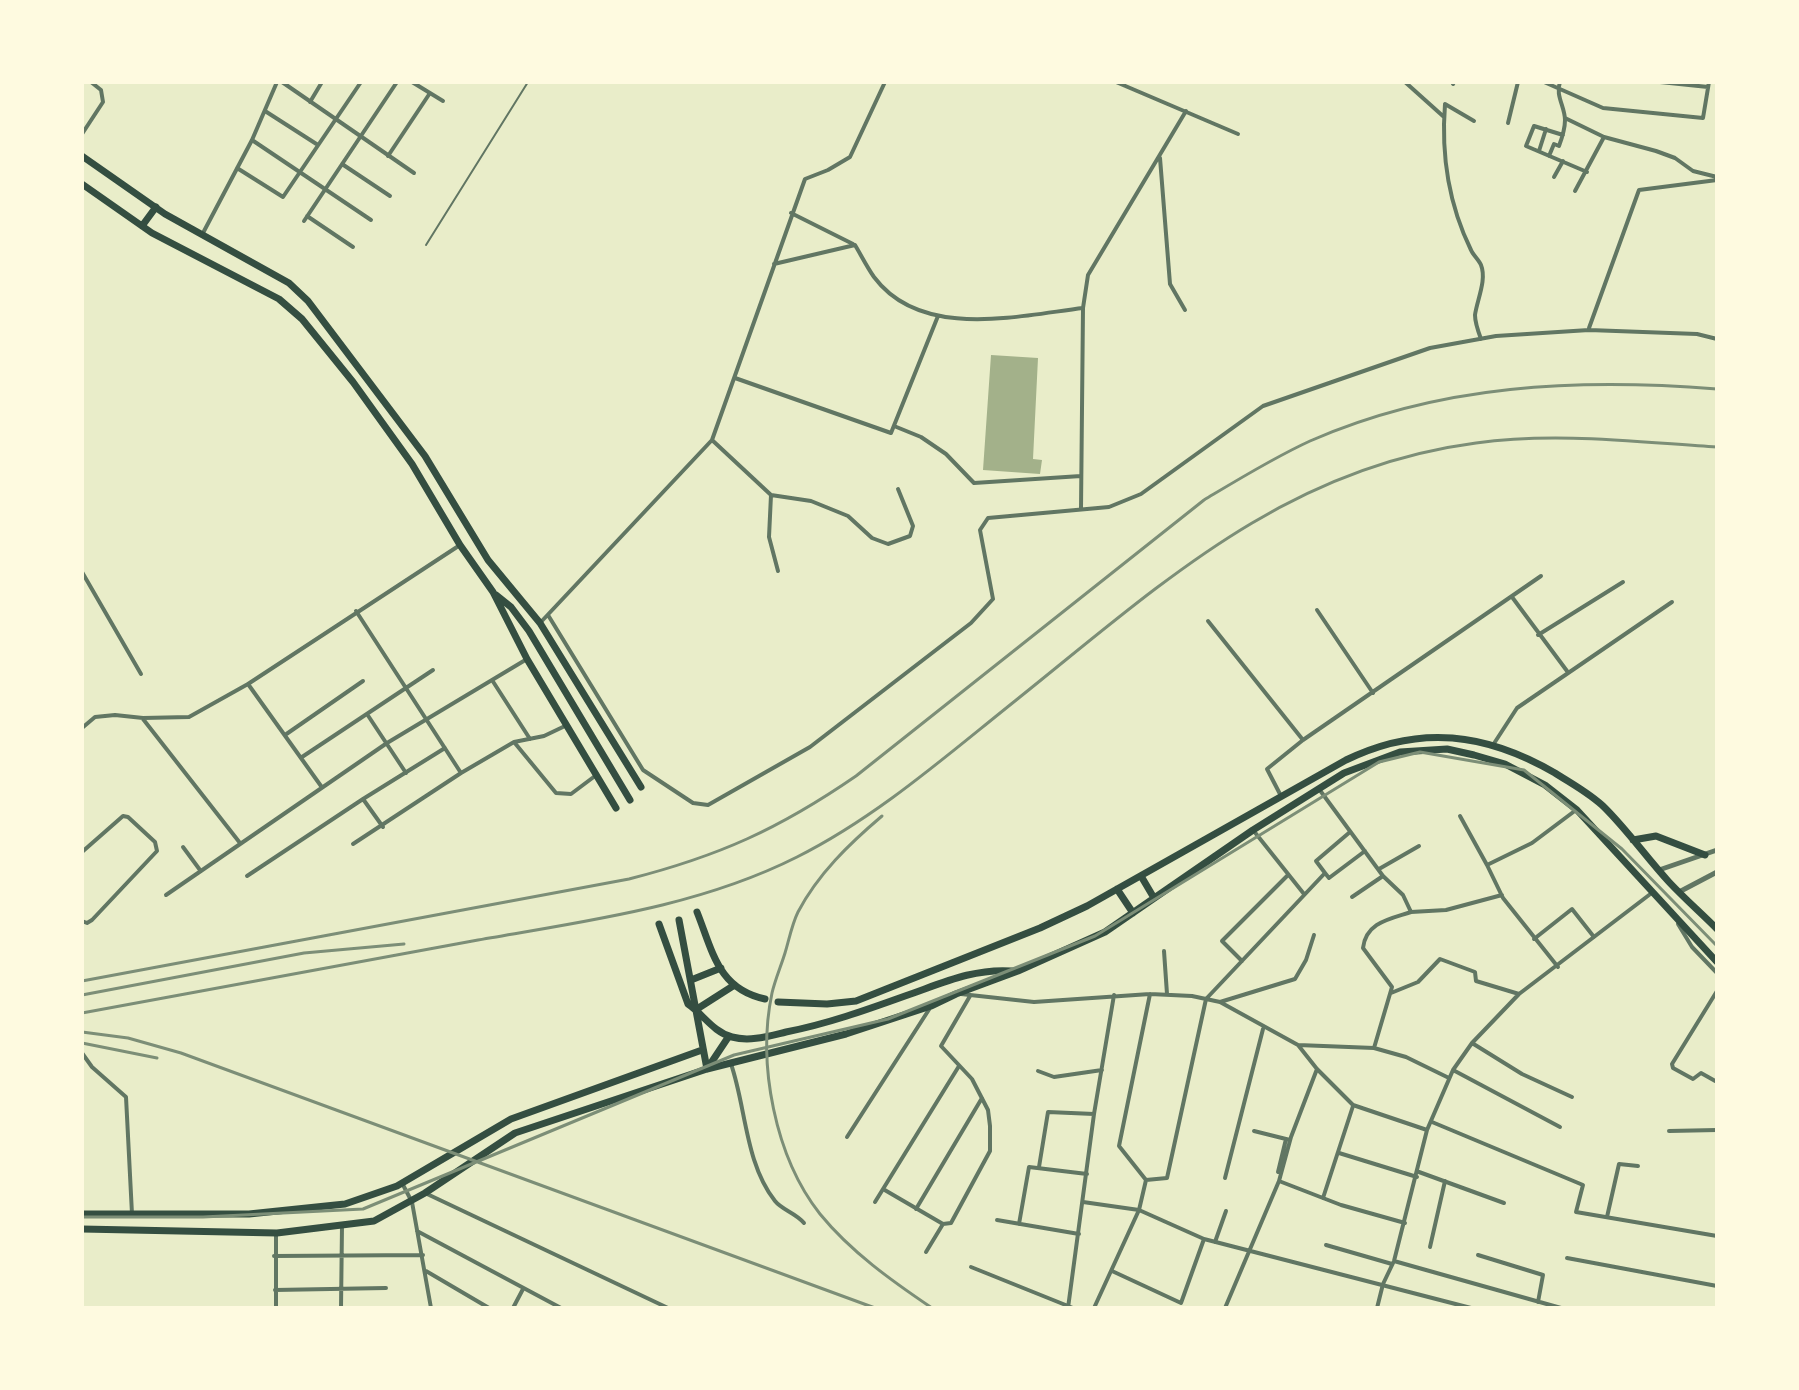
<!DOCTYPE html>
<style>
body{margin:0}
#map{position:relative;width:1799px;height:1390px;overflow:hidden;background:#e9edc9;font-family:Karla,sans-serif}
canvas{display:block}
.frame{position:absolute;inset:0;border:84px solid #fefae0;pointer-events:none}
</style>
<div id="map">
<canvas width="1799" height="1390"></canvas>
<div class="frame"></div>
</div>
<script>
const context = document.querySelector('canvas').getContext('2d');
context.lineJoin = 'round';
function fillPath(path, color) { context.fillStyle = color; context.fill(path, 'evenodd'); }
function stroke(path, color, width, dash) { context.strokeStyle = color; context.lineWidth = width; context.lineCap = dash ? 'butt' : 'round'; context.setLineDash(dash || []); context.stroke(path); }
fillPath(new Path2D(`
 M991,355L1038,358L1033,459L1042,460L1040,474L983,470Z`), '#a3b18a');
stroke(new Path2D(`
 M426,245L528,82`), '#617663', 2);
stroke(new Path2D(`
 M282,82L414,173
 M412,82L443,101
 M1116,82L1238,134
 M1405,82L1444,117
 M1544,82L1603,108L1703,118L1709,82
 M1660,82L1708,87
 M1453,84L1454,82
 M310,102L322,82
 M265,111L318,145
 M1565,118L1604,137L1656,151L1675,158L1693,171L1717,177
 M1474,121L1445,104C1441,155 1448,203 1471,250C1473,255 1479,260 1481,265C1487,280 1477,300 1475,315C1475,322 1478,331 1481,339
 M1508,123L1518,82
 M82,134L103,102L101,90L91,82
 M1563,135L1534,126L1526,146L1587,172
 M252,140L371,220
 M1539,151L1546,129
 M388,156L430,93
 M1549,156L1554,144L1559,146C1562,138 1565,130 1565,120C1565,107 1555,95 1560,82
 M1160,158L1170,284L1185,310
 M342,164L390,196
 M237,168L283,197L361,82
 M1554,177L1563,161
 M1575,191L1604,137
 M791,213L853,244
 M307,216L353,247
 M304,221L397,82
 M203,233L252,140L277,82
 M774,264L855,245C861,255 867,267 874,277C921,340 1017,316 1083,308
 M1589,328L1639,190L1717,180
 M735,378L891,433L938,316
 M894,426L921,437L946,454L974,483L1081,476
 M712,440L771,495L769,537L778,571
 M771,495L811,501L848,516L872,538L888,544L910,536L913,526L898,489
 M1081,509L1083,308L1088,275L1186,111
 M82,572L141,674
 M1512,597L1567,671
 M1317,610L1373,693
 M356,611L461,773
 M548,615L643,770L693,803L708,805L810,747L971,623L993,599L980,530L988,518L1109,507L1141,494L1263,406L1430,348L1496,336L1589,330L1697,334L1717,339
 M1208,621L1303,740
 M540,623L712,440L805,179L828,170L850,157L885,82
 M1538,635L1623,582
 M492,680L530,739
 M248,684L321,786
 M367,714L406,773
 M143,719L240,843
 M82,728L95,717L115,715L143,718L189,717L248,684L460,545
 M285,735L363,681
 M514,742L556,793L571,794L595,776
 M1493,745L1517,708L1672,602
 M302,757L433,670
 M1319,789L1383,876L1403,895L1411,912L1446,910L1502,895
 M1281,796L1267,769L1303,740L1541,576
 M1460,816L1487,865L1532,843L1576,810
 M383,827L363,799L445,748
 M1253,830L1304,894
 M353,844L461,773L514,742L544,736L565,726
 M183,847L200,870
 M82,852L123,816L128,817L155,842L157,851L92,920L87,923L82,921
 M1487,865L1503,898L1558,967
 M1379,869L1419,846
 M1325,873L1316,861L1350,832
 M247,876L363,799
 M166,895L387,743L527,659
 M1352,897L1383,876
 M1678,924L1692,947L1717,973
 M1534,939L1572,909L1594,937
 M1164,951L1167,994
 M1242,961L1222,941L1288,875
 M1717,991L1672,1064L1673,1068L1693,1079L1701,1073L1717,1082
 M1391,993L1418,982L1440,959L1475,972L1476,981L1519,994
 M961,994L1034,1002L1150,994L1192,996L1220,1002L1298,1045L1317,1069L1353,1105L1427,1130
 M1220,1002L1295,979L1306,960L1314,935
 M1472,1043L1522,1074L1572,1097
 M1298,1045L1374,1048L1406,1057L1449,1078
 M1374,1048L1392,987L1363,948C1366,922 1390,919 1411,912
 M82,1053L92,1067L126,1097L132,1214
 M731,1064C746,1107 745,1163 775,1201C782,1210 796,1213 804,1223
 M1453,1070L1560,1127
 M1038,1071L1054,1077L1102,1070
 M1432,1122L1583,1185L1576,1212L1717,1236
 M1254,1131L1290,1140
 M1669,1131L1717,1130
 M847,1137L930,1008
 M1339,1153L1417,1177
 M1039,1167L1048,1112L1094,1114
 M1278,1172L1286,1139
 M1419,1172L1504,1203
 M1225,1178L1263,1029
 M1146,1180L1167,1178L1206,999L1325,873L1329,878L1365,851
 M1279,1181L1341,1205L1405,1223
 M402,1183L412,1202L431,1308
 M883,1189L943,1224
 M425,1193L668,1308
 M1323,1198L1353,1106
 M875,1202L959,1066
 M1083,1202L1139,1210L1204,1239L1471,1308
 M916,1209L982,1098
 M1607,1217L1619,1164L1638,1166
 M997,1220L1079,1234
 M1019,1224L1029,1167L1087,1174
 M417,1231L561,1308
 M1215,1242L1226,1211
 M1326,1245L1392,1264
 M1430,1247L1445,1181
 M926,1252L943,1224L951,1223L990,1151V1126L988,1110L972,1079L941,1046L970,996
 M1478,1255L1543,1275L1538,1302
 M274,1256L423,1255
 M1567,1258L1717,1286
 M1394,1261L1561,1308
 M971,1267L1073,1308
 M426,1271L489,1308
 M1112,1271L1181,1303L1204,1239
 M275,1290L386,1288
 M276,1308V1235
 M341,1308L342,1226
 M513,1308L523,1289
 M1068,1308L1094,1114L1114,995
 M1094,1308L1139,1210L1146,1180L1119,1146L1150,994
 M1225,1308L1279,1181L1291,1137L1317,1069
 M1377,1308L1383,1284L1394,1261L1427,1130L1453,1070L1472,1043L1519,994L1653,892`), '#617663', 4);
stroke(new Path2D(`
 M1659,870L1717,850
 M1679,892L1717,872`), '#617663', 5);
stroke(new Path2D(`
 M82,156L165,214L289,283L308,301L425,456L488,560L540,623L641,787
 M82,184L152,233L279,299L302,319L353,382L412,464L460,545L493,592L527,659L616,808
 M142,226L156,207
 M496,595L511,607L529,631L630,800
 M1633,840L1656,836L1705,855
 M1141,876L1154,898
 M1117,889L1133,913
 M697,912C713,952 718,989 765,999
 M679,920L707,1069
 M659,924L688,1004C703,1014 713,1032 732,1037C750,1042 769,1036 786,1032C827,1024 866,1010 905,996C940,984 973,968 1012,971
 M691,980L721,968
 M778,1002L827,1004L856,1001L1040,928L1087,906L1346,760C1420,724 1486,733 1555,773C1572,784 1591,794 1605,808C1628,831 1647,858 1669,882C1684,898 1701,913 1717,929
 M697,1009L733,986
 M707,1069L729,1036
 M82,1214H249L345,1204L397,1186L511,1119L702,1050
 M82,1229L277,1233L374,1221L425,1193L515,1133L707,1069L846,1034L931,1006L956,994L1018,971L1105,932L1253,830L1344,773L1400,752L1447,749L1474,755L1505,764L1545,785L1577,810L1717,962`), '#344e41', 7);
stroke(new Path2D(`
 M882,816C849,844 818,874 798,912C792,924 789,940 785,953C781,966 775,980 772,993C757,1064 775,1157 820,1214C851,1252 892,1281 932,1308
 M82,981L629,879C719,856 779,829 856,776L1204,500C1239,479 1273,458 1310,441C1440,384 1578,378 1717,389
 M82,995L304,953L404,944
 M82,1013C214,989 346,964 478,940C585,921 698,907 797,857C877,817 946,756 1015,701C1160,585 1284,468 1476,443C1555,432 1637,442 1717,447
 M82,1032L128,1038L181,1053L875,1308
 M82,1043L157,1058
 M82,1217H203L363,1209L734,1055L888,1019L1095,936L1379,762L1420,752L1524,770L1622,849L1717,946`), '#7c8e77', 3);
</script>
